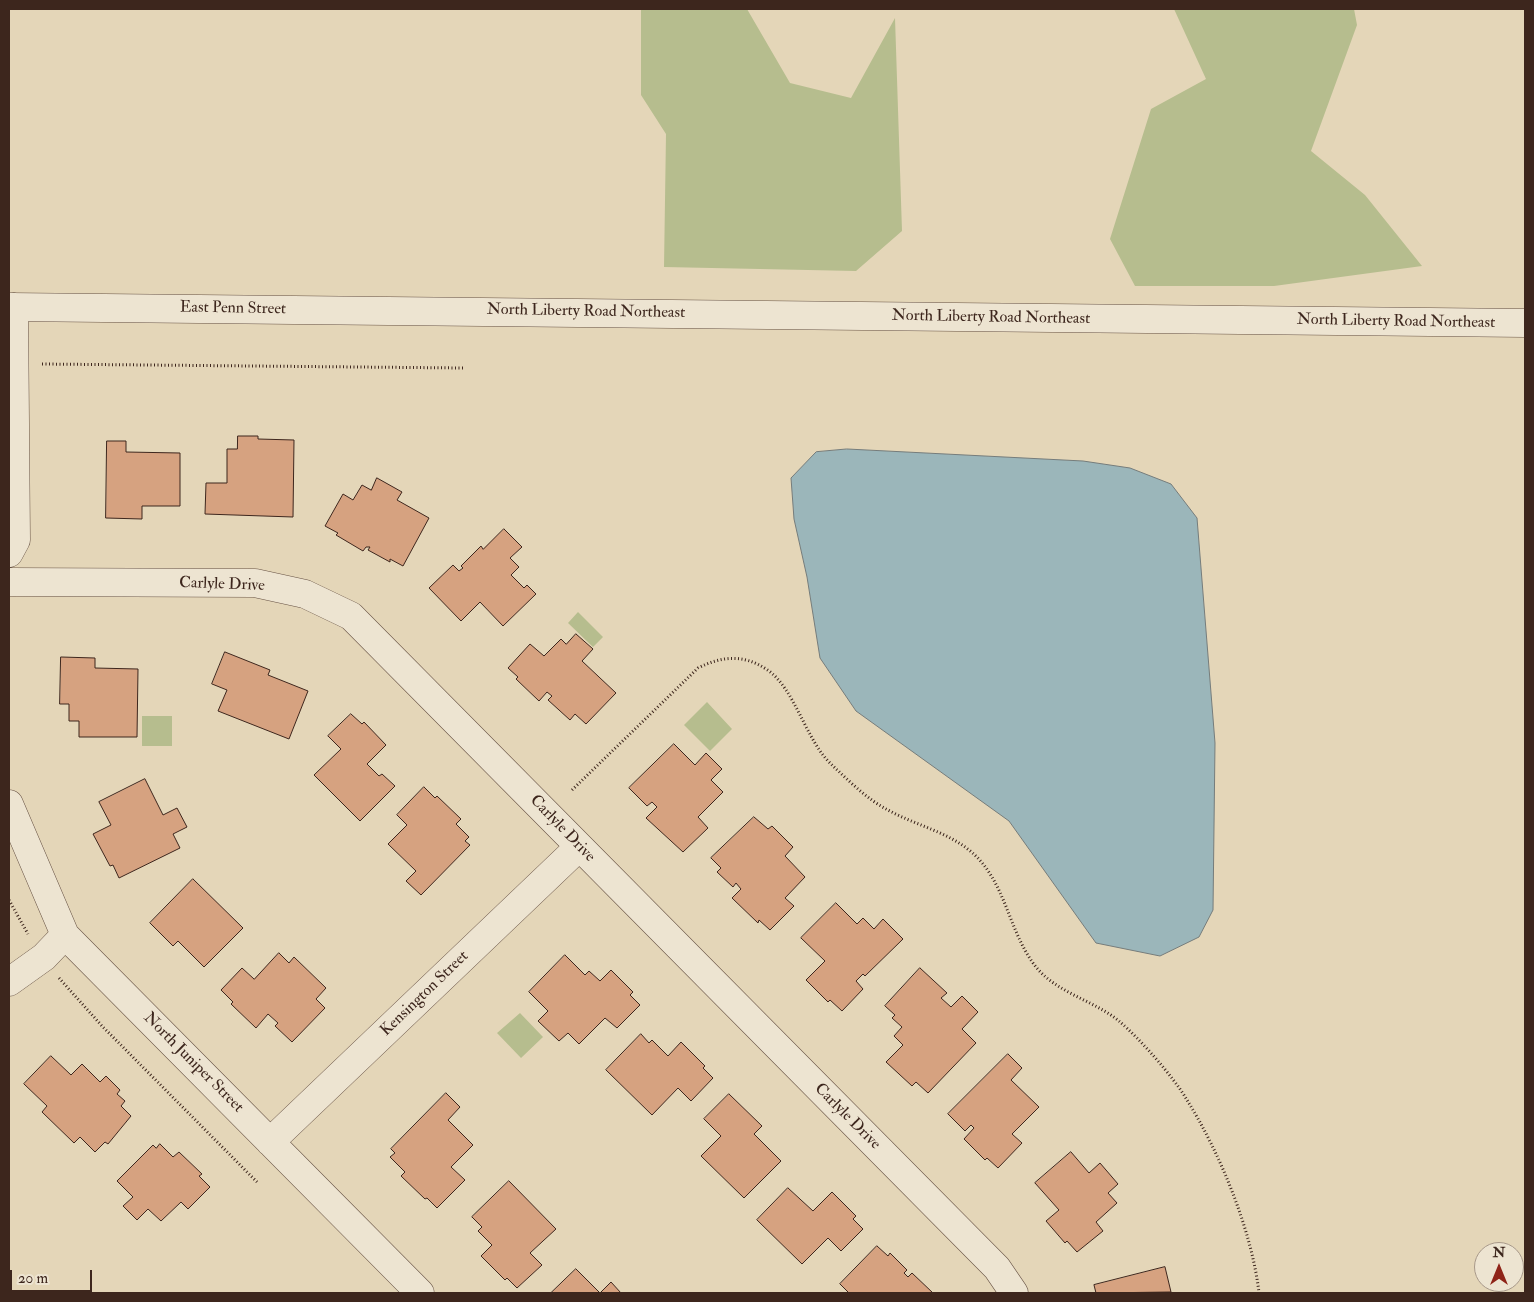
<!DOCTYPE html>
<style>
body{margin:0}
#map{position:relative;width:1534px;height:1302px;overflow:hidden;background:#e4d6b8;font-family:"IM FELL Double Pica",serif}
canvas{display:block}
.frame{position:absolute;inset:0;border:10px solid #3d261d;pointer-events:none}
.north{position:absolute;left:1474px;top:1242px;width:50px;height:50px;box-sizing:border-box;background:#ede4d1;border:1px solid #a79889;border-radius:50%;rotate:0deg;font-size:14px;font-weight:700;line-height:20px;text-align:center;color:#3d261d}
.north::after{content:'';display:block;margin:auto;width:18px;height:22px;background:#8f2418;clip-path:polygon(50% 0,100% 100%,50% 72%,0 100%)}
.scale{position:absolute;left:10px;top:1270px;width:82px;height:22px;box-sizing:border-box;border:2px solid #3d261d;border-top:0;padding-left:6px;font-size:15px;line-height:18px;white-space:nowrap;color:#3d261d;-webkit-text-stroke:4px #ede4d1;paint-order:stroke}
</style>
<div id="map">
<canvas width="1534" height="1302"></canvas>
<div class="frame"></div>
<div class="north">N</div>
<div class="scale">20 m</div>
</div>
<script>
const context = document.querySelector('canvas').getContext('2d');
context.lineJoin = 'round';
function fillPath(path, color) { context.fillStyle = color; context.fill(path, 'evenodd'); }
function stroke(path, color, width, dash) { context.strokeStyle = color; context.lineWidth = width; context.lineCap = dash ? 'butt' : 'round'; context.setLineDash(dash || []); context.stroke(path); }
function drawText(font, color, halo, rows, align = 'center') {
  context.font = font + ' "IM FELL Double Pica",serif'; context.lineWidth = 4.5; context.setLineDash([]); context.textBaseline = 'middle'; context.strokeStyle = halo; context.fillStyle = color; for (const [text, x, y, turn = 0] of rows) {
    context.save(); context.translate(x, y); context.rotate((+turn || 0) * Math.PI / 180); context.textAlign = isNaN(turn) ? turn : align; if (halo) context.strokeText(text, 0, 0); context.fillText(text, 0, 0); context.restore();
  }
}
fillPath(new Path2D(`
 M652,9H747L790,83L851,98L895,18L902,231L856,271L664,267L666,134L641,95V10Z
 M1174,9H1354L1357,25L1311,151L1365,195L1422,266L1274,286H1135L1110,239L1151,109L1206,79Z
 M578,612L603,637L593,647L568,623Z
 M707,702L732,729L710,751L684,725Z
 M142,716H172V746H142Z
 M520,1013L543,1037L521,1058L497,1033Z`), '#b6bd8e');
const water = new Path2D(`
 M847,449L1083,461L1130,468L1171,484L1197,518L1215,743L1213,910L1199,937L1160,956L1096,943L1009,821L856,711L820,658L807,577L794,519L791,478L816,452Z`);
fillPath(water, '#9bb6ba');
stroke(water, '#757c7b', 1);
const building = new Path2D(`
 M238,436H258V439L294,440L293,517L205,514L206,483H227V449H237Z
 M107,441H126V452L180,453V506H142V519L106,518Z
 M377,478L402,492L397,500L429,518L403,566L390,559V562L368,550L370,547H366L363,551L336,535L338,533L325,526L343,494L353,500L362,485L371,490Z
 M504,529L522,547L510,558L519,567L511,575L524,588L527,585L536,594L503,626L480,602L461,621L429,588L453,565L459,571L463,568L461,566L481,546L483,549Z
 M576,634L593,649L582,661L616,693L586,724L575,714L570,720L548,700L552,696L547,692L539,701L516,679L518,677L508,668L530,644L544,656L561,639L566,644Z
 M225,652L270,670L268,675L308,691L289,739L218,711L227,690L212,684Z
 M61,657L95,658V668L138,669L137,737H79V721H69V704H60Z
 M351,714L362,724L364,722L386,745L367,764L379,776L382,774L395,786L360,821L314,775L341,749L328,736Z
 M674,744L695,765L706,753L722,769L711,780L723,792L698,817L708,828L683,852L646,818L657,807L652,802L647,806L629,788Z
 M145,779L163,815L177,808L187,827L173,834L180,848L119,878L113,865L110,866L93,834L111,825L99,802Z
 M424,787L435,798L437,796L461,819L456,824L469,837L465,841L470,845L421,895L406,881L416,871L388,844L407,825L397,815Z
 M754,817L768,829L772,826L793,847L785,856L805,877L785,898L794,906L770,930L759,920L758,923L732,898L741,889L736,883L733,887L717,872L721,868L711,858Z
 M193,879L243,928L204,967L178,941L173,946L150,923Z
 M836,903L857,924L863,918L874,929L883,919L903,939L865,976L863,974L856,981L863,989L842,1011L830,1000L828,1002L806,980L825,961L801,938Z
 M279,953L289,963L294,957L326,988L316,999L325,1008L292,1042L275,1026L278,1023L268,1014L256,1028L231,1004L233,1002L221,990L242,968L254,979Z
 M565,955L585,975L589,971L600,981L611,970L633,992L630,995L640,1005L617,1028L605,1018L579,1044L568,1033L559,1041L538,1021L548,1011L529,992Z
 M920,968L947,993L941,998L951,1007L962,996L978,1012L962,1029L976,1043L928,1093L916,1082L912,1086L886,1062L903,1045L894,1036L902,1027L892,1018L895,1015L885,1006Z
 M641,1034L649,1043L652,1040L668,1056L681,1042L705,1066L703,1068L713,1078L691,1101L678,1088L652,1115L606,1070Z
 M1008,1054L1022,1068L1011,1080L1039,1107L1012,1134L1022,1143L998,1168L987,1158L985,1160L964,1139L974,1128L971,1125L965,1131L948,1114Z
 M51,1056L71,1075L82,1064L100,1082L106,1076L120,1090L117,1094L125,1101L121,1106L131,1116L108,1144L105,1142L95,1152L80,1137L74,1143L42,1112L47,1106L24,1084Z
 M446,1093L460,1107L448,1120L473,1145L451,1167L465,1180L437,1208L427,1198L425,1199L401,1176L405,1172L390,1157L395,1153L391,1149Z
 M729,1094L762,1126L754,1134L781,1161L744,1198L701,1156L721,1136L704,1119Z
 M160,1144L173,1157L179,1152L202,1174L199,1176L210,1187L188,1209L181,1202L161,1221L148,1209L137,1220L123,1206L133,1197L117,1181L153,1145L156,1148Z
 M1071,1152L1089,1173L1100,1163L1118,1184L1108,1193L1117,1203L1096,1222L1103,1231L1077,1252L1067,1241L1065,1243L1046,1221L1059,1210L1035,1183Z
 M509,1181L556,1229L530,1253L542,1265L517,1288L507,1278L505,1280L481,1256L492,1245L478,1231L482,1227L472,1217Z
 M788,1188L813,1211L832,1192L856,1216L853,1219L863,1229L841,1251L828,1238L802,1264L757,1220Z
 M877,1246L888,1256L890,1253L907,1270L904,1273L908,1277L912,1273L933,1293H849L840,1284Z
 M1165,1267L1171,1292L1096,1293L1094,1285Z
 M576,1269L600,1293L611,1282L621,1293H551Z`);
fillPath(building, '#d6a280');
stroke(building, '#3d261d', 1);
const minor = new Path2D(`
 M9,307L1525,323
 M9,553L16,540L14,307
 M9,582L255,583L305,594L351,616L997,1268L1014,1293
 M9,804L65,935L420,1293
 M9,982L44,957L65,935
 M270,1142L579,847`);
stroke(minor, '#675244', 29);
stroke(new Path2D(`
 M42,364L463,368
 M572,790L698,668C722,656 743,654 766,669C795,687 805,740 832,765C849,781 868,800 888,810C915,825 945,831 969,850C1006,879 1008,932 1036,967C1057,993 1093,1000 1119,1021C1140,1039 1173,1076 1187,1100C1220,1153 1252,1231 1259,1293
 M9,900L28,934
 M59,978L102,1026L257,1182`), '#3d261d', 3, [1, 2.5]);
stroke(minor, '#ede4d1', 28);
drawText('16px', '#3d261d', '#ede4d1', [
 ["East Penn Street",233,309,1],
 ["North Liberty Road Northeast",586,312,1],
 ["North Liberty Road Northeast",991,318,1],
 ["North Liberty Road Northeast",1396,322,1],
 ["Carlyle Drive",222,585,2],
 ["Carlyle Drive",562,829,46],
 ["Kensington Street",425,994,-44],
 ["North Juniper Street",193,1063,45],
 ["Carlyle Drive",847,1117,45]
]);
</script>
